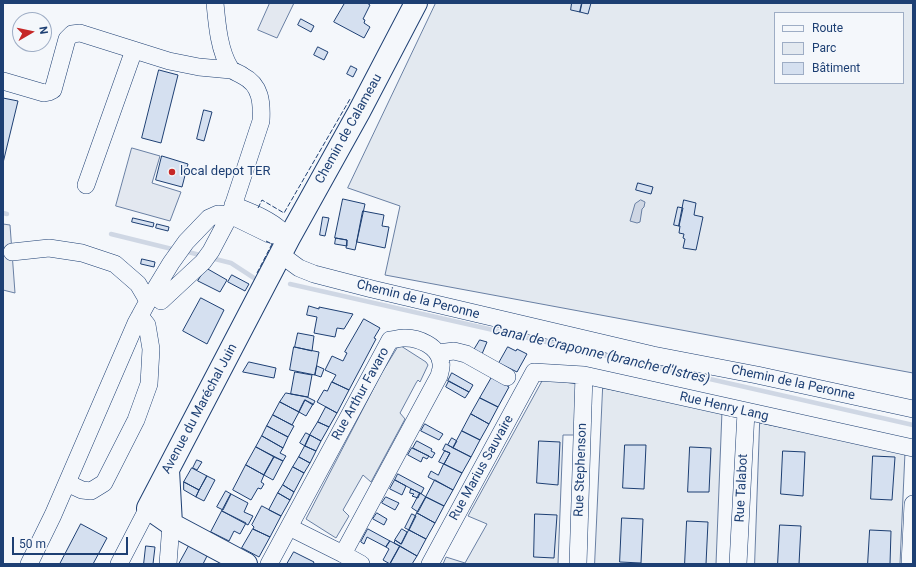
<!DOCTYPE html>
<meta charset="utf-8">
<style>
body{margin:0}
#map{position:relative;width:916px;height:567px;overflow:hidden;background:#f4f7fb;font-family:Roboto,sans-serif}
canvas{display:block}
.frame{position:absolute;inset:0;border:4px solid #1d3f73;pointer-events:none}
.legend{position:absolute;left:774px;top:12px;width:130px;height:72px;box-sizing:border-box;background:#f4f7fb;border:1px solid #9eadc5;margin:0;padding:5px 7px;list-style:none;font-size:12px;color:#1d3f73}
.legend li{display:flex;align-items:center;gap:8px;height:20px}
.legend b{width:20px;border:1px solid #9eadc5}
.north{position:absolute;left:12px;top:12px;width:40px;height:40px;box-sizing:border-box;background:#f4f7fb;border:1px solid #9eadc5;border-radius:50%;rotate:81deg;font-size:11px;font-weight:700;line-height:16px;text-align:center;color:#1d3f73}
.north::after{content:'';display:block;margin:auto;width:14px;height:18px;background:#c62828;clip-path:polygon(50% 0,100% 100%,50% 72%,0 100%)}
.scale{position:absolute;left:12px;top:537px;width:116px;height:18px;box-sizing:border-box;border:2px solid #1d3f73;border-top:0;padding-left:5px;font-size:12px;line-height:14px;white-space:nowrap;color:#1d3f73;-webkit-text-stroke:3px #f4f7fb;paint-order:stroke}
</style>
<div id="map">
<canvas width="916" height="567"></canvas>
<div class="frame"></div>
<ul class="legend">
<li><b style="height:5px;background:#f4f7fb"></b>Route</li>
<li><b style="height:11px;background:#e3e9f0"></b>Parc</li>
<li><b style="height:11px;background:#d5e0f0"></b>Bâtiment</li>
</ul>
<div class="north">N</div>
<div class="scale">50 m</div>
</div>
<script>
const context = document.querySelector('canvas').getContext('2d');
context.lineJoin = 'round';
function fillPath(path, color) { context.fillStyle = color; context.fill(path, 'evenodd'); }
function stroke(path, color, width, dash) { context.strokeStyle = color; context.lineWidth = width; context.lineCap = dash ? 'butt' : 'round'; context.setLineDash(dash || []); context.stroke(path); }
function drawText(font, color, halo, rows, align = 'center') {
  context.font = font + ' Roboto,sans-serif'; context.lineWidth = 3; context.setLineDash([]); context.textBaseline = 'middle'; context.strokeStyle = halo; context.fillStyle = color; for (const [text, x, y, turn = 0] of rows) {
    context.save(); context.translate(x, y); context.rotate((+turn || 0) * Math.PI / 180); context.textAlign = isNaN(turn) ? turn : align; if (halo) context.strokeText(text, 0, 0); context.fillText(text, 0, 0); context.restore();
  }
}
const green = new Path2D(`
 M436,3H913V373L385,275L400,206L348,188ZM775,13H903V83H775Z
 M401,346L426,362L428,365L420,382L418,380L416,383L400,413L405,419L371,482L363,475L343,510L349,516L336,538L306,519L381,374L397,348Z
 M547,379L577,384L575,435H563L558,564H443L446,557L465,563L487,524L468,516L542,381Z
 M603,388L722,411L716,564H595Z
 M760,423L905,452L900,564H755Z`);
fillPath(green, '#e3e9f0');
stroke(green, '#687fa3', 1);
const parking = new Path2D(`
 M270,3H294L277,38L258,30Z
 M132,148L160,156L152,183L181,192L170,221L116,206Z
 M3,224L10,225L15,293L3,290Z`);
fillPath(parking, '#e3e8f0');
stroke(parking, '#687fa3', 1);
const water = new Path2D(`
 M641,200L645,202L644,207L642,209L640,222L637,223L630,221L635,204Z`);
fillPath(water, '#cfd7e4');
stroke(water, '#687fa3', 1);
stroke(new Path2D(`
 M3,213L7,214
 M111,234L176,250
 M184,251L204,256
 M211,258L231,263L254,278
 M290,284L913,425`), '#cfd7e4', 4.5);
const building = new Path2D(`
 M345,3H367L370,5L363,19L365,20L364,23L370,27L364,38L334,22Z
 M572,3H582L580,12L571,10Z
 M582,3H591L588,14L580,12Z
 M301,19L314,26L311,32L298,25Z
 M318,47L328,52L324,60L314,55Z
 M351,66L357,69L353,77L347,74Z
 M159,70L178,75L161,143L142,138Z
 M3,98L18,101L3,163Z
 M204,110L212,112L204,141L197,139Z
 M162,156L188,164L182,187L156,180Z
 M638,183L653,187L651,194L636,190Z
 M343,199L365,204L355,250L346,248L347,240L335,238Z
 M684,200L696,203L694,215L703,217L696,250L683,248L685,239L683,238L684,234L679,233L680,226H679Z
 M678,207L683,208L679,226L674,225Z
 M363,211L384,215L382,226L389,227L385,248L357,242Z
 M323,217L329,218L325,236L320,235Z
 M133,218L154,223L153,227L132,222Z
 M157,224L169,227L168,231L156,228Z
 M336,238L347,240V246L335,244Z
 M142,259L155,262L154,267L141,264Z
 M206,268L227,280L220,292L198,281Z
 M232,275L249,284L245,291L228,282Z
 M201,298L224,310L207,344L183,331Z
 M309,306L319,309V307L353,314L344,329L337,328L335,337L314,333L317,317L307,315Z
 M364,319L380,328L374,338L376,339L349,390L332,382L336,375L325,370L332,356L343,361L347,353L345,352Z
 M298,333L314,336L312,351L295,347Z
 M480,340L487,342L482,354L474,350Z
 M294,347L319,352L315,375L290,370Z
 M508,347L516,351L517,349L527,354L517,372L499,363Z
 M249,362L276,368L274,378L243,372Z
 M317,366L324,369L321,377L315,375Z
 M295,372L312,375L308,397L291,394Z
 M452,373L473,385L469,392L448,381Z
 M492,377L509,387L498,407L480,398Z
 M449,381L469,392L465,398L446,387Z
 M332,382L349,390L337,413L317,402L324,390L327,391Z
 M286,393L307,397L315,401L313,405L305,400L299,412L280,402Z
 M480,398L498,407L489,424L471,414Z
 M305,400L313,404L306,416L299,412Z
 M280,402L299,412L292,425L273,415Z
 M326,407L337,413L329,427L318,422Z
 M471,414L489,424L480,440L462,431Z
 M273,415L294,426L288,437L267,426Z
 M318,422L329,427L321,441L310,435Z
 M425,424L443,434L439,440L421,431Z
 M267,426L288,437L283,448L262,436Z
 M462,431L480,440L471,457L453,448Z
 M306,433L310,435L305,446L300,443Z
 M310,435L321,441L316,451L305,446Z
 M262,436L283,448L280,453L286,456L283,461L256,447Z
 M452,438L457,441L453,448L448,445Z
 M417,441L432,449L431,451L435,453L432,458L413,448Z
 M539,441L560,442L558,485L537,483Z
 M446,444L471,457L462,473L444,464L450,453L443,450Z
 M625,445H646L644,489L623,488Z
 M305,446L316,451L310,463L299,457Z
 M256,447L274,457L264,475L246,465Z
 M690,447L711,448L709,492H688Z
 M412,448L429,456L427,459L423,457L421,462L408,455Z
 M445,451L450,453L444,464L439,462Z
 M783,451L805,452L803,496L781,494Z
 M873,456L895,457L892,500L871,499Z
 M274,457L283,461L273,480L264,475Z
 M299,457L310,463L304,473L293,467Z
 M197,460L202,462L197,470L193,468Z
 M444,464L462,473L453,490L428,477L431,471L438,475Z
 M246,465L264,475L261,482L264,484L261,489L258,488L251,500L233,490Z
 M293,467L304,473L294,492L283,485Z
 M192,468L207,476L199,490L184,482Z
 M398,474L424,488L421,494L395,480Z
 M207,476L215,480L204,501L196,497Z
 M395,480L406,486L402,495L390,489Z
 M435,480L453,490L444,506L426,497Z
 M184,482L199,490L196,497L184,490Z
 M283,485L294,492L290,500L278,493Z
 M411,489L420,493L418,498L412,496L414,494L410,493Z
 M226,491L231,494L223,510L217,507Z
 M278,493L290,500L281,516L269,510Z
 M420,493L426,497L418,512L412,508Z
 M231,494L248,503L244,512L253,516L248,525L222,511Z
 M386,497L399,503L395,510L382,503Z
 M426,497L444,506L435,523L417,513Z
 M262,506L281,516L270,537L253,529L254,527L252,525Z
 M222,511L246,523L240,534L234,531L229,541L211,532Z
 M377,513L387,519L384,525L373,519Z
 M417,513L435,523L426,539L409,530Z
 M412,514L416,516L409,530L405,528Z
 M535,514L557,515L554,558L534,557Z
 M622,518L643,519L641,563L620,562Z
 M687,521L708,522L706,564H685Z
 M81,524L107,538L93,564H60Z
 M780,525L801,526L799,564H778Z
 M253,529L270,537L259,557L242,548Z
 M368,529L390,541L386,547L367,537L364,544L361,542Z
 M402,529L407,532L401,544L395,540Z
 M409,530L426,539L417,556L394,543L395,540L401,544Z
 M870,530L891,531L890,564H868Z
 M390,541L400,546L390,564L383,560L389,549L386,547Z
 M190,544L208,554L203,564H179Z
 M146,546L155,547L153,564H144Z
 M400,546L417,556L412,564H390Z
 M294,552L314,562L313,564H287Z`);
fillPath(building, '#d5e0f0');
stroke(building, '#1d3f73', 1);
const minor = new Path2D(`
 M3,81L44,93L49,92L53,90L67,39L72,34L80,33L169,61L199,67L231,70
 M86,185L134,50
 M233,205C250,212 268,218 282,231
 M12,252L49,248L82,253L115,264L138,284L148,301
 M280,254L299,268L314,274L372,289L653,355L757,375L913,409
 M161,301L203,262L211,251L230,215L261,121C262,103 261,85 243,76C239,73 233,72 230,68C219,50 217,24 215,3
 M438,353L454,351L466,354L507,377
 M67,483L82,490L91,491L104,483L136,420L149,384L151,349L147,325L140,316
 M289,527L343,554
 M29,564L53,515L136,323L148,301L171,263L186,242L209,218L218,214L230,215L269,234L289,238
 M119,564L148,508
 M168,564L171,524
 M269,564L390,340C394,340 399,338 403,338C418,337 439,346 441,363C442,367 440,372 439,376L343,554L361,564
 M430,564L534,372L584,375L913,448
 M578,564L584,375
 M738,564L746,412
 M910,564L913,504`);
const major = new Path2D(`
 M168,470L171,524
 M246,564L171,524L148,508L289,238L359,112L416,3`);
stroke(minor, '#1d3f73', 18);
stroke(major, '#1d3f73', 24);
stroke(minor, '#f4f7fb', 17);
stroke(major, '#f4f7fb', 22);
stroke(new Path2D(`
 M258,208L262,200L284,213L350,99
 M257,273L272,244L266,241`), '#1d3f73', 1, [5, 2]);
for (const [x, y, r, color] of [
 [172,172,4,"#c62828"]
]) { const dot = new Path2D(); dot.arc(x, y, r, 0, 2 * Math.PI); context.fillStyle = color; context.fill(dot); stroke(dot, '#f4f7fb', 1.5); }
drawText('13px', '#1d3f73', '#f4f7fb', [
 ["Chemin de Calameau",349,129,-61],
 ["Chemin de la Peronne",418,300,14],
 ["Chemin de la Peronne",793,383,12],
 ["Rue Arthur Favaro",361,394,-61],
 ["Rue Henry Lang",724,407,13],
 ["Avenue du Maréchal Juin",200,409,-62],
 ["Rue Marius Sauvaire",482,468,-61],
 ["Rue Stephenson",581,470,-88],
 ["Rue Talabot",742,488,-87]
]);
drawText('13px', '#1d3f73', '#f4f7fb', [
 ["local depot TER",180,172]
], 'left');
drawText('italic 14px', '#1d3f73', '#f4f7fb', [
 ["Canal de Craponne (branche d'Istres)",601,355,13]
]);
</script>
